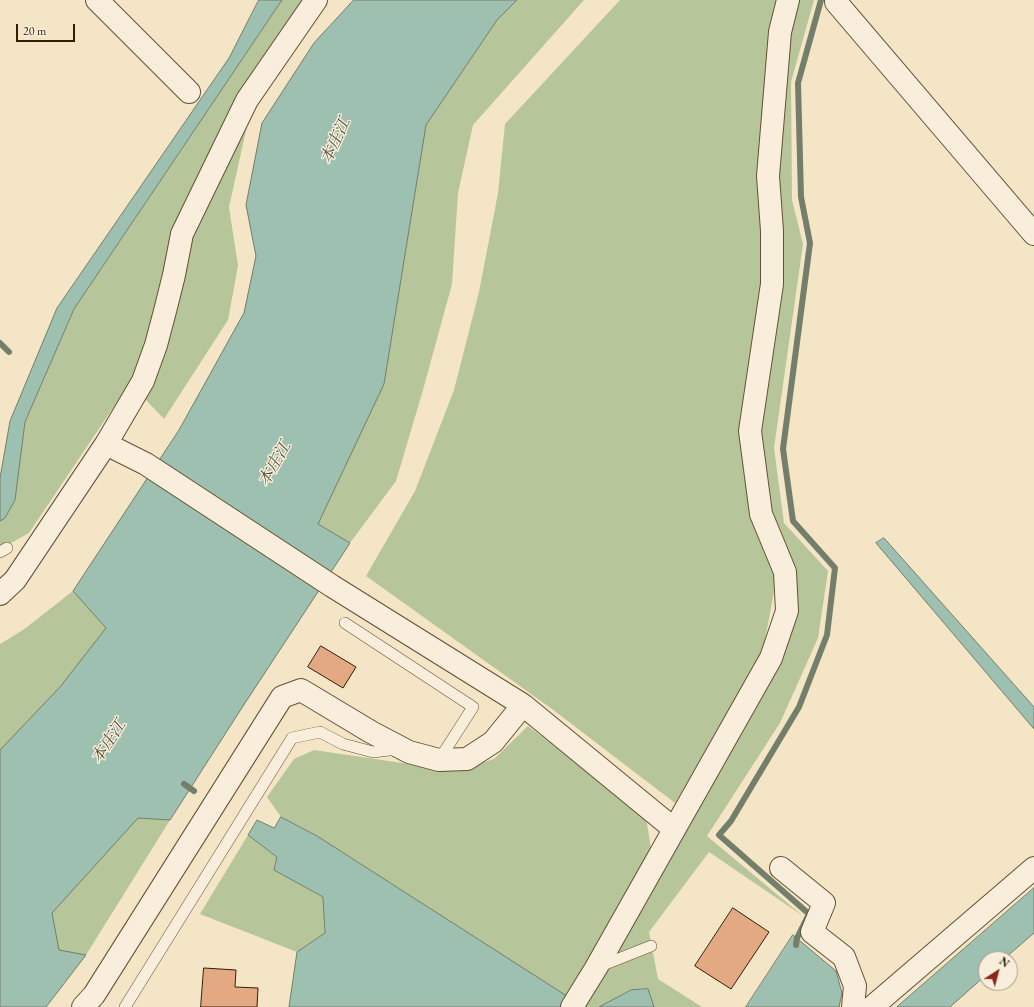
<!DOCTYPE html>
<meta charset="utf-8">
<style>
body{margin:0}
#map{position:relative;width:1034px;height:1007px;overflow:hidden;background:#f5e5c7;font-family:"EB Garamond",serif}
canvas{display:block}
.north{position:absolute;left:978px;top:951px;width:40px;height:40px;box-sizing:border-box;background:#f8eedb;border:1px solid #a99b84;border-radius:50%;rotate:36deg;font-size:11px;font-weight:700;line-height:16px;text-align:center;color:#331e02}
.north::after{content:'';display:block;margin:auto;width:14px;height:18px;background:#8f2418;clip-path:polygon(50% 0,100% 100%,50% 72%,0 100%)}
.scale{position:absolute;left:16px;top:24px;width:59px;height:18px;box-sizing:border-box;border:2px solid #331e02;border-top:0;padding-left:5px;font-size:12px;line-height:14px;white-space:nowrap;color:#331e02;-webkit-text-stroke:3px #f8eedb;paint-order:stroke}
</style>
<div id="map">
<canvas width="1034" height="1007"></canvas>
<div class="north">N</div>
<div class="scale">20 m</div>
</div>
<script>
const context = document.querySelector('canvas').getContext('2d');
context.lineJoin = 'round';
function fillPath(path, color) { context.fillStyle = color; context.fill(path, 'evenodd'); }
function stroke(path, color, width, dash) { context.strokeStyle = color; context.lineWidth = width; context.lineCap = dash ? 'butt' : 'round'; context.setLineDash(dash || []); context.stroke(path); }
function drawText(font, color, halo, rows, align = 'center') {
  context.font = font + ' "EB Garamond","Noto Serif JP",serif'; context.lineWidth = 3; context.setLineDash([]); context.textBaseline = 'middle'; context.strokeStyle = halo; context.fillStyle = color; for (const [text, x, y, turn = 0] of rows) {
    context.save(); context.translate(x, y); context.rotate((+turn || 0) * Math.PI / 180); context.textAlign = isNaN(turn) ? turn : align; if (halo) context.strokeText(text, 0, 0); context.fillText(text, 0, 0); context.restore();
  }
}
fillPath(new Path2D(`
 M282,0H326L251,108L229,207L238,266L228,320L164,419L144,398L123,393L29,533L0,549V521L5,518L15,500L25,422L74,309Z
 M354,0L286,332L0,808V644L23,630L73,591L179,430L206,381L244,312L256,256L246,205L262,123L314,43Z
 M468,0H584L473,125L458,193L452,284L423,390L396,481L350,543L203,768L352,212Z
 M620,0H777L771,26L764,278L741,425L750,516L776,580L763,651L675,803L552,709L366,576L415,491L454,390L479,292L498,193L505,124Z
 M795,0H814L791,82L792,200L803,244L774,448L784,523L828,571L818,638L780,723L707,836L803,916L709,852L649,932L658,979L702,1007H654L647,989L631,990L599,1007H584L795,615L766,512L755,434L775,169Z
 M528,726L646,817L652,855L566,996L317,836L281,817L267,797L294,759L314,750L456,771L494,759Z
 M159,799L170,820L86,955L64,983L7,930Z
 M248,835L277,857L274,870L323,897L325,933L297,952L200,914Z`), '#b6c69a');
const water = new Path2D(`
 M259,0H282L74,309L25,422L15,500L5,518L0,521V478L10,421L57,308L229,58Z
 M354,0H517L497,20L426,125L384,384L318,524L350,543L245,703L170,820L138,818L52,913L59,950L86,955L46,1007H0V750L60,687L106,628L73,591L179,430L244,313L256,256L246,205L262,123L314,43Z
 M884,538L1034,707V729L876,543Z
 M281,817L317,836L584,1007H289L297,952L325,933L323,897L274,870L277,857L248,835L257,820L274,828Z
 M1034,888V933L1004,959H986V975L950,1007H897Z
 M793,935L836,971L842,993L839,1007H746Z
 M648,989L654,1007H599L631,990Z`);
fillPath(water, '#9dc0b0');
stroke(water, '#737f6a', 1);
stroke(new Path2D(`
 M0,343L9,352
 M184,784L194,791
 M796,945L797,938L809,914L719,835L731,821L799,707L827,635L835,568L793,521L783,449L810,243L801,197L798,83L821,0`), '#737f6a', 6);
const building = new Path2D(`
 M321,646L356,667L343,688L308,667Z
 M733,908L769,932L731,989L695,966Z
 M204,968L236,970L235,987L258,988L257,1007H201Z`);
fillPath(building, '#e3a982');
stroke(building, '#331e02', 1);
const service = new Path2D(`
 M0,552L7,548
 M345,623L473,707L439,760
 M598,967L651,946
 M125,1007L292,738L320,732L343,744L373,752L397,749`);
const minor = new Path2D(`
 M97,0L189,92
 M836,2L1034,234
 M106,444L146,464L332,586L523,705L674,829
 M0,594L15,580L106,444L143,381L156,345L165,311L174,275L182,234L247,100L316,0
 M781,868L824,903L812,932L844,957L855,986L853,1007
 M83,1007L94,995L282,697L301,690L371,732L409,752L439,760L467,759L493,742L523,705
 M572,1007L596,968L771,658L787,611L785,572L761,514L750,431L772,284V231L768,176L780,32L788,0
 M872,1007L1034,868`);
stroke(service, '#645033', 12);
stroke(minor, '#645033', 24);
stroke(service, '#f8eedb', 11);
stroke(minor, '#f8eedb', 22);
drawText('italic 16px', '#534f36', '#f8eedb', [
 ["本庄江",336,141,-65],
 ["本庄江",275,464,-60],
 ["本庄江",109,742,-56]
]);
</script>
